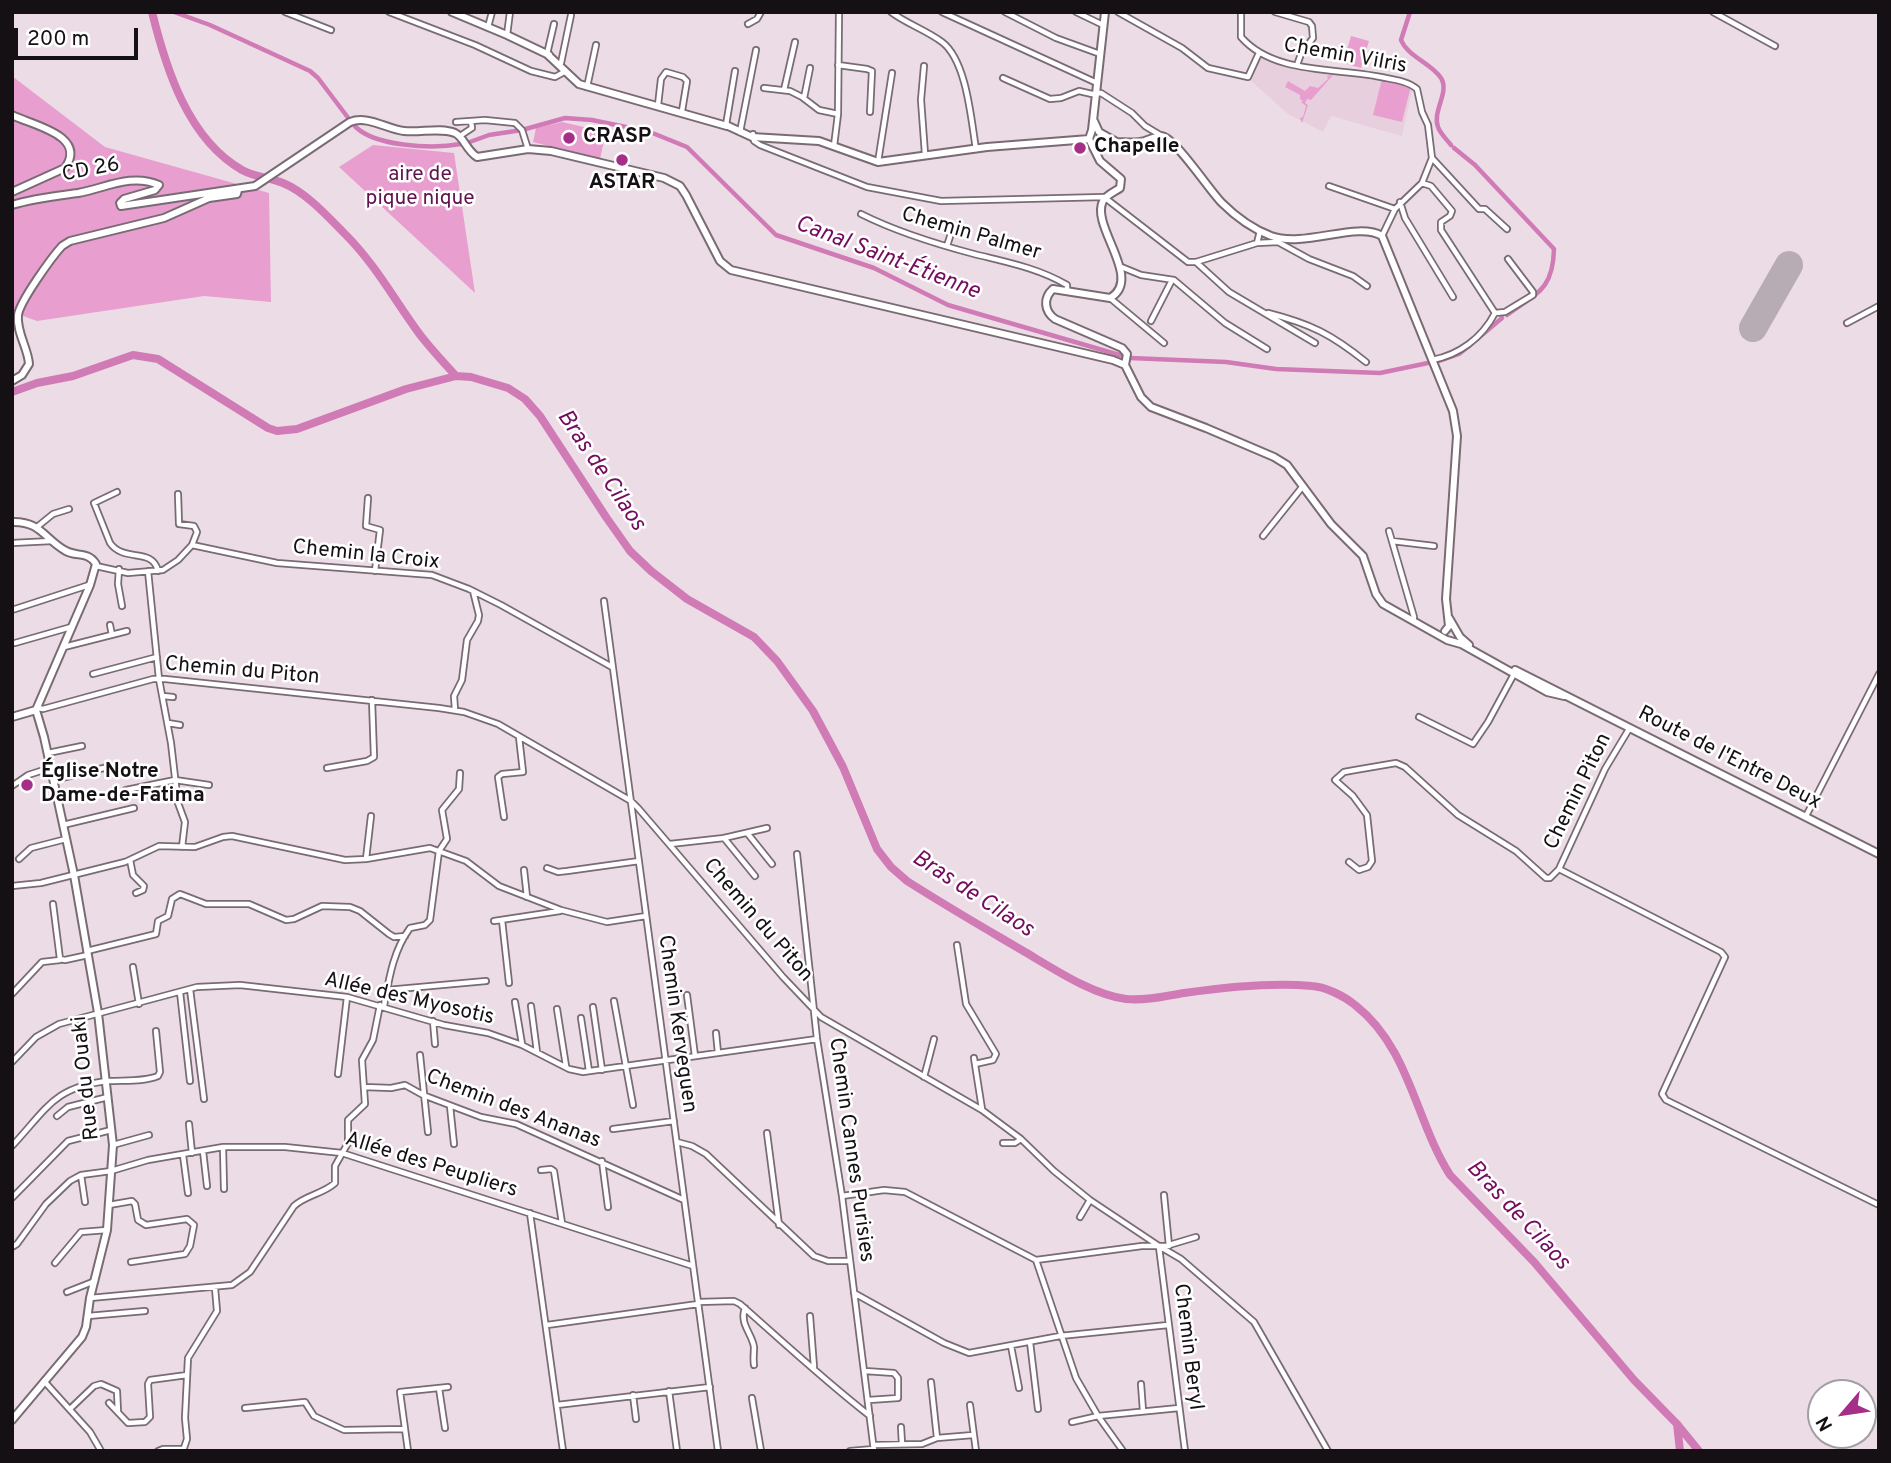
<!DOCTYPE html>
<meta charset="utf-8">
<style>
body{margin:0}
#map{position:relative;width:1891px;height:1463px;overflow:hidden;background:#ecdce6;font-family:Overpass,sans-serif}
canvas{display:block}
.frame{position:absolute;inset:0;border:14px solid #151013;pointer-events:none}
.north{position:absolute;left:1807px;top:1379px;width:70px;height:70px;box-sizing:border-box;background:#fff;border:2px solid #a19fa1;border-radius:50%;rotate:241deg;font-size:19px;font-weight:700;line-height:28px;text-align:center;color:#151013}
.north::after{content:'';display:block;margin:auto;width:24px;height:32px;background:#a52f88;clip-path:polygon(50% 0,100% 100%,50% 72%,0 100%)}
.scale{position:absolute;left:14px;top:28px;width:124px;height:32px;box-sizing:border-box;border:4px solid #151013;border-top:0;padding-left:9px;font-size:21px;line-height:24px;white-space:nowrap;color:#151013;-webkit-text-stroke:5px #fff;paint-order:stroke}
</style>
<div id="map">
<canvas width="1891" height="1463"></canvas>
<div class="frame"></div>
<div class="north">N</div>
<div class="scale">200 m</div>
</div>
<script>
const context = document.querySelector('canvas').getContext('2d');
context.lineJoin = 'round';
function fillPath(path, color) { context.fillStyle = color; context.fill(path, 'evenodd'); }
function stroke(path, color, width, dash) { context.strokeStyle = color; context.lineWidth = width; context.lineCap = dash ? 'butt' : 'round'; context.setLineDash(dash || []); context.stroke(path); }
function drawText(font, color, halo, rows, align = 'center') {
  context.font = font + ' Overpass,sans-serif'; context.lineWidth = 5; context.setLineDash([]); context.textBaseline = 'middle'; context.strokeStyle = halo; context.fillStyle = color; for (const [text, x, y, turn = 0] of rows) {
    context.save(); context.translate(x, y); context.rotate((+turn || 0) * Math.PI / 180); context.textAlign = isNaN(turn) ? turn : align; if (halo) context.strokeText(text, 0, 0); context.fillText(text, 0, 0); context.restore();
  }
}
fillPath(new Path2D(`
 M1260,58L1413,86L1402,136L1331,116L1323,132L1288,114L1250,80Z`), '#e7cfde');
fillPath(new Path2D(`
 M1351,36L1369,41L1361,68L1343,63Z
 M1333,75L1311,100L1307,99L1305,103L1308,105L1302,123L1300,118L1303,117L1306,106L1301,102L1303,101L1300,99V95L1285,87L1288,81L1305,91L1310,86L1318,88L1328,79L1327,76Z
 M12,76L105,147L269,193L271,302L204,296L37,321L12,312Z
 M1382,79L1411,86L1402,122L1373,115Z
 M562,122L606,132L600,159L533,142L536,128Z
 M373,145L454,153L475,293L339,167Z`), '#e89fd0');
stroke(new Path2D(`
 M174,12L210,25L310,71L318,78L349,119
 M1410,12L1401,40C1408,57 1431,63 1441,78C1450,92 1432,111 1438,127C1440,133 1446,139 1451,145
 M353,124C371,147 433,149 461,144
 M467,143L489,135L522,130L565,118L592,120L650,132L687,147L776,235L874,268L948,305L1123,356
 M1454,148L1475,165L1554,249C1553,290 1537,293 1507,315
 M1476,340L1502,318
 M1130,358L1226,362L1276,369L1380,373L1428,363
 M1439,361L1459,354L1469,346`), '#d07bb5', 4.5);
stroke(new Path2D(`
 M152,12C166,69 188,139 242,170C255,177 270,178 283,183C307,193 327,216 345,234C376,265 395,301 421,336C432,350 444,363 456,376
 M12,392L37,383L73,376L133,355L158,359L268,428L277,431L297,429L406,389L456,376L471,377L508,388L525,399L540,416L606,517L630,551L651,571L687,599L754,637L777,661L813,711L843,767L877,849L891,867L907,881C946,906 986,929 1025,952C1054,969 1093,995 1126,999C1145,1001 1166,996 1184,993C1225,987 1271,982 1312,986C1326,987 1344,996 1355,1005C1410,1048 1415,1120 1450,1175L1534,1262L1634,1380L1677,1424L1699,1451
 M1677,1424L1680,1451`), '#d07bb5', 8);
stroke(new Path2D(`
 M1753,328L1789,265`), '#b8acb4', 28);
const street = new Path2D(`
 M285,12L331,30
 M389,12L475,45L531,71L555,77L566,71
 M891,12C907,24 926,30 942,42C967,61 971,120 976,149
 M942,12L1097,83
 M1005,12L1056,38L1100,54
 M1076,12L1103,25
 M1118,12L1182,48L1208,68L1248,77L1259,53
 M1241,12V37C1275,76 1340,67 1386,78C1397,80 1409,82 1417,89L1422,112L1428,125L1432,158L1422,183L1395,209L1382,236
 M1275,12L1309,22L1312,26L1313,38L1301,54L1297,65
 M1713,12L1775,46
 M748,24L757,19L761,12
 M488,27L492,12
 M507,35L510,12
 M547,54L554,24
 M561,63L571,15
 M838,65L867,69L872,71L870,112
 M924,66L921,100L925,154
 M1003,78L1050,99L1061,98L1079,91L1092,94L1101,93L1132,113L1145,126L1160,135
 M587,87L596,45
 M764,88L790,91L802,97L819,110L838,114
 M784,90L795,42
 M804,98L810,68
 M658,105L661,79L666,72L683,77L687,81L682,111
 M456,122L485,120L515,123L522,130L528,149
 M726,125L735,71
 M740,132L756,50
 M753,134L754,141L760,145L867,187L941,201L1104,197L1188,262H1196L1257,243L1260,231
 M460,136L472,128L471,121
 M834,146L838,114L839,12
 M1432,158L1479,209H1485L1507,229
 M878,162L892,73
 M1422,183L1431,186L1452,211L1450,216L1441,222V230L1495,313
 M1329,186L1395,209
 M1400,202L1405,218L1453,297
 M861,214C897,232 936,244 974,254C1006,262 1038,268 1067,285V289
 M1257,243L1278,242L1309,259L1353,276L1367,286
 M947,246L952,230
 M1196,262L1229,292L1315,343
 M1119,266L1141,275L1174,280L1225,323L1267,349
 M1110,298L1164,343
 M1268,313C1311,324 1331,334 1366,362
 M1495,313L1505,312L1533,295V292L1508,259
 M1151,321L1172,280
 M1847,323L1879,306
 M1432,360C1459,355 1482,338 1495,313
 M117,492L94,503L110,543C124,563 153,547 158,571
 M368,498L366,526L380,530L375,571
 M37,527L53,514L69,509
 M1389,531L1414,617L1413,621
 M1263,536L1303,486
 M1392,541L1434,546
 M12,543L52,541
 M192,545L277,563L432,575L469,589L501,605L612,667
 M96,566L128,573L163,570L178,560L192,545L197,532L194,526L179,524L178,494
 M119,569L118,584L122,606
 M148,571L159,679L171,743L178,803L185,822L182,847
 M604,601L718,1451
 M12,610L89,585
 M110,625L112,635
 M15,643L71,627
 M64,647L127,631
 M93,674L157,657
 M163,696L173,697
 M38,708L43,709L153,679H165L439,708L464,712L498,724L631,801L638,808L783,977L821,1017L982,1110L1021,1139L1054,1171L1090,1200L1159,1246L1181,1259L1254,1322L1328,1451
 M455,710L454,696L462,680L467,640L478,621L479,615L473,591
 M1419,717L1473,744L1488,722L1514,674
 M168,723L180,725
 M48,753L82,746
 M327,768L367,761L374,757L372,700
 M53,780L108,767
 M12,786L28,775L50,768
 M126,790L175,780L209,785
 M1806,816L1879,674
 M504,817L498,777L502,774L523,772L519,737
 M63,825L134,808
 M748,834L772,864
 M724,838L755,876
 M670,844L724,838L767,828
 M797,854L817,1039L842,1196L874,1451
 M19,859L31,848L66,839
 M366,859L371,816
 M130,860L133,875L144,886L143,890L136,893
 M1349,862L1359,870L1368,867L1372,861L1367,815L1353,796L1335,780L1344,772L1355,770L1396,763L1405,767L1458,815L1516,851L1546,878H1550L1559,869L1605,769L1629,729
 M547,868L558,872L567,871L639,861
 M1559,869L1721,952L1725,957L1662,1094L1666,1100L1879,1205
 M524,870L527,897
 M12,886L41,883L125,862L159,846L195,847L223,837L232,836L345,860L366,859L430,848L466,861L499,886L561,910L607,922L646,916
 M53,904L60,959L65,960L88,955
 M502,920L509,983
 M494,921L560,911
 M957,945L966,1004L996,1054L993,1060L975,1064
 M87,951L156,934L158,921L168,916L172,899L180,894L206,904H249L286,920L294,919L322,906L350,907L360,911L389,934L394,937L405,936
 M133,967L139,1004
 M190,989L204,1099
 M387,990L486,981
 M180,992L190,1081
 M12,994L42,962L60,960
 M687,995L695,1056
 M614,1001L633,1105
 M515,1002L522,1044
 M384,1006C389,979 393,951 410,928L425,925L430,920L439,851L447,839L442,810L459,789L460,773
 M531,1006L537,1052
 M593,1007L602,1070
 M557,1009L566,1066
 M581,1018L589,1071
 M433,1021L435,1044
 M716,1033L718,1053
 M420,1055L428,1132
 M974,1058L982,1109
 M12,1062L36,1037L59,1024L197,987L240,985L347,997L444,1025L488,1033L522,1045L569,1069L583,1072L817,1039
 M338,1074L347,997
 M924,1077L934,1039
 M364,1087L391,1088L405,1085L423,1095L481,1117L516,1124L684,1200
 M450,1106L454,1144
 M57,1116L68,1107L108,1097
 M189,1124L192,1153
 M613,1129L674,1121
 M767,1133L779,1225
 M677,1142L692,1146L706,1154L814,1256L828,1261H850
 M1003,1143H1015L1021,1139
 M113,1145L149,1135
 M12,1146C46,1110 54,1086 109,1081C124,1080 144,1082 158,1076L160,1072L156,1031
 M223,1147L224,1189
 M203,1151L207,1186
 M183,1155L188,1193
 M602,1161L608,1207
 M541,1170L551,1169L554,1171L562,1223
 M81,1175L85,1202
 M1164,1195L1169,1246
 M842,1196L884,1190L905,1192L1036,1260L1142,1246H1166L1196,1237
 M12,1198L68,1141L111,1130
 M109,1205L132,1201L135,1204L138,1220L146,1225L187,1219L194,1225L190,1246L185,1254L131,1262
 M530,1213L563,1451
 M1080,1217L1090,1200
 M12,1247L17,1244L46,1204L70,1181L81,1175L111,1171L148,1160L223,1147H285L342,1153L693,1266
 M1159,1247L1185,1451
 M1036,1260L1076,1378L1098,1416L1123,1451
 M55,1263L81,1232L107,1230
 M67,1292L95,1281
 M854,1293L944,1343L969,1353L1060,1336L1168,1325
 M90,1298L232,1285L250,1272L294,1206C306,1195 323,1194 335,1183V1166L348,1143V1120L365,1104L362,1060L373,1040L380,1005
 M698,1302L734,1301L740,1304C783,1342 825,1381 870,1416
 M745,1308C739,1324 752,1333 754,1347C754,1353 753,1359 754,1365
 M88,1316L145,1311
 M810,1316L814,1367
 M547,1325L698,1304
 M1030,1342L1038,1409
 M1011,1346L1019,1388
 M865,1371L894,1373L898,1378V1398L869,1400
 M44,1381L90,1432L101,1451
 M931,1382L937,1438
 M1141,1384L1143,1411
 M439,1388L445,1428
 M669,1391L677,1451
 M633,1395L636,1419
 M752,1398L761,1451
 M109,1403L128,1423L145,1422L150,1417L148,1384L150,1380L187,1375
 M557,1405L710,1387
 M970,1405L976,1451
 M245,1408L305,1402L314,1416L344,1430L404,1429
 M70,1409L94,1386L101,1384L117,1391L118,1412
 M1072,1422L1098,1416L1179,1408
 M901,1427L902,1444
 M874,1445L922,1444L937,1438L973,1435
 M158,1451L163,1449H184
 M183,1451L187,1439L185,1418L188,1358L217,1311L215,1288
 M408,1451L400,1392L448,1387
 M850,1451L874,1449`);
const secondary = new Path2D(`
 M452,12L507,35L549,55
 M547,54L579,84L727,126
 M12,115C31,125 88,135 65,168L12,192
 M1094,121L1099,132L1115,141
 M726,125L752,137L819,141L878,162L987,147L1089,139
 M1089,139L1100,161L1121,179L1120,188C1114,192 1106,195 1103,201C1090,226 1144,279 1110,298L1053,289C1043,298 1044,311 1055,319L1122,348L1127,354L1125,365
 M1089,139L1092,130L1105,12
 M1093,147C1100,147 1101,144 1108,143C1120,141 1133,144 1145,141C1150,139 1157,136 1161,136C1174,136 1209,190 1222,203C1235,216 1253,229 1271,236C1305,248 1357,221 1382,236L1453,411L1457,436L1446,599L1449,626L1445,631
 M12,205C34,198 56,196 78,193C106,188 131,173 159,185L155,190L124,199L120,203L121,206L255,186L350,122C367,115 387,129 404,131C420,133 440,127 455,133C464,137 466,150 477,157L528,149L551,151L664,178L680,186L686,195L720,261L731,270L1113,360L1125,365L1141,397L1151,407L1206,428L1274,457L1287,465L1331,524L1363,556L1376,594L1383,604L1447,640L1461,644L1547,692L1564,696
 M12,381L22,375L29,364C28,348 16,332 18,315C20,301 52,257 62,246L70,241L164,218L209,198L237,194L238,190
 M12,522C41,521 44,539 66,551C77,557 88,551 96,564L90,585L36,710
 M1449,618L1460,637L1469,645
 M1515,670L1879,854
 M12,717L36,710
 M12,1420L82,1337L86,1327L90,1298L107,1230L113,1145L98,1013L74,875L44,737L36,710`);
stroke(street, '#796b74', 8);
stroke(secondary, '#796b74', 10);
stroke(street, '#fff', 4.5);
stroke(secondary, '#fff', 6);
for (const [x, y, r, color] of [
 [569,138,7,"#a52f88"],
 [1080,148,7,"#a52f88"],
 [622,160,7,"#a52f88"],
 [27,785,7,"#a52f88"]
]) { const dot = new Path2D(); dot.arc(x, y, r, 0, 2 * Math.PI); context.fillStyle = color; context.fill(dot); stroke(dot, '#fff', 2.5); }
drawText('21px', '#151013', '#fff', [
 ["Chemin Vilris",1345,57,10],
 ["CD 26",91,171,-11],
 ["Chemin Palmer",971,235,16],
 ["Chemin la Croix",366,556,6],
 ["Chemin du Piton",242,672,5],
 ["Route de l'Entre Deux",1729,759,27],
 ["Chemin Piton",1579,792,-64],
 ["Chemin du Piton",757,921,49],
 ["Allée des Myosotis",409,1000,13],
 ["Chemin Kerveguen",676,1024,82],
 ["Rue du Ouaki",87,1078,-96],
 ["Chemin des Ananas",513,1110,21],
 ["Chemin Cannes Purisies",850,1150,82],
 ["Allée des Peupliers",431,1166,17],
 ["Chemin Beryl",1187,1347,83]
]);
drawText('bold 21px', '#151013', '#fff', [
 ["CRASP",583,138],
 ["Chapelle",1094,148],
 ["ASTAR",622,184,"center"],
 ["Église Notre",41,773],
 ["Dame-de-Fatima",41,797]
], 'left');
drawText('21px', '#60144d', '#fff', [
 ["aire de",420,176],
 ["pique nique",420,200]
]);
drawText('italic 23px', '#740b5d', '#fff', [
 ["Canal Saint-Étienne",887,259,21],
 ["Bras de Cilaos",600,471,56],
 ["Bras de Cilaos",972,895,33],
 ["Bras de Cilaos",1517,1216,47]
]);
</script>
